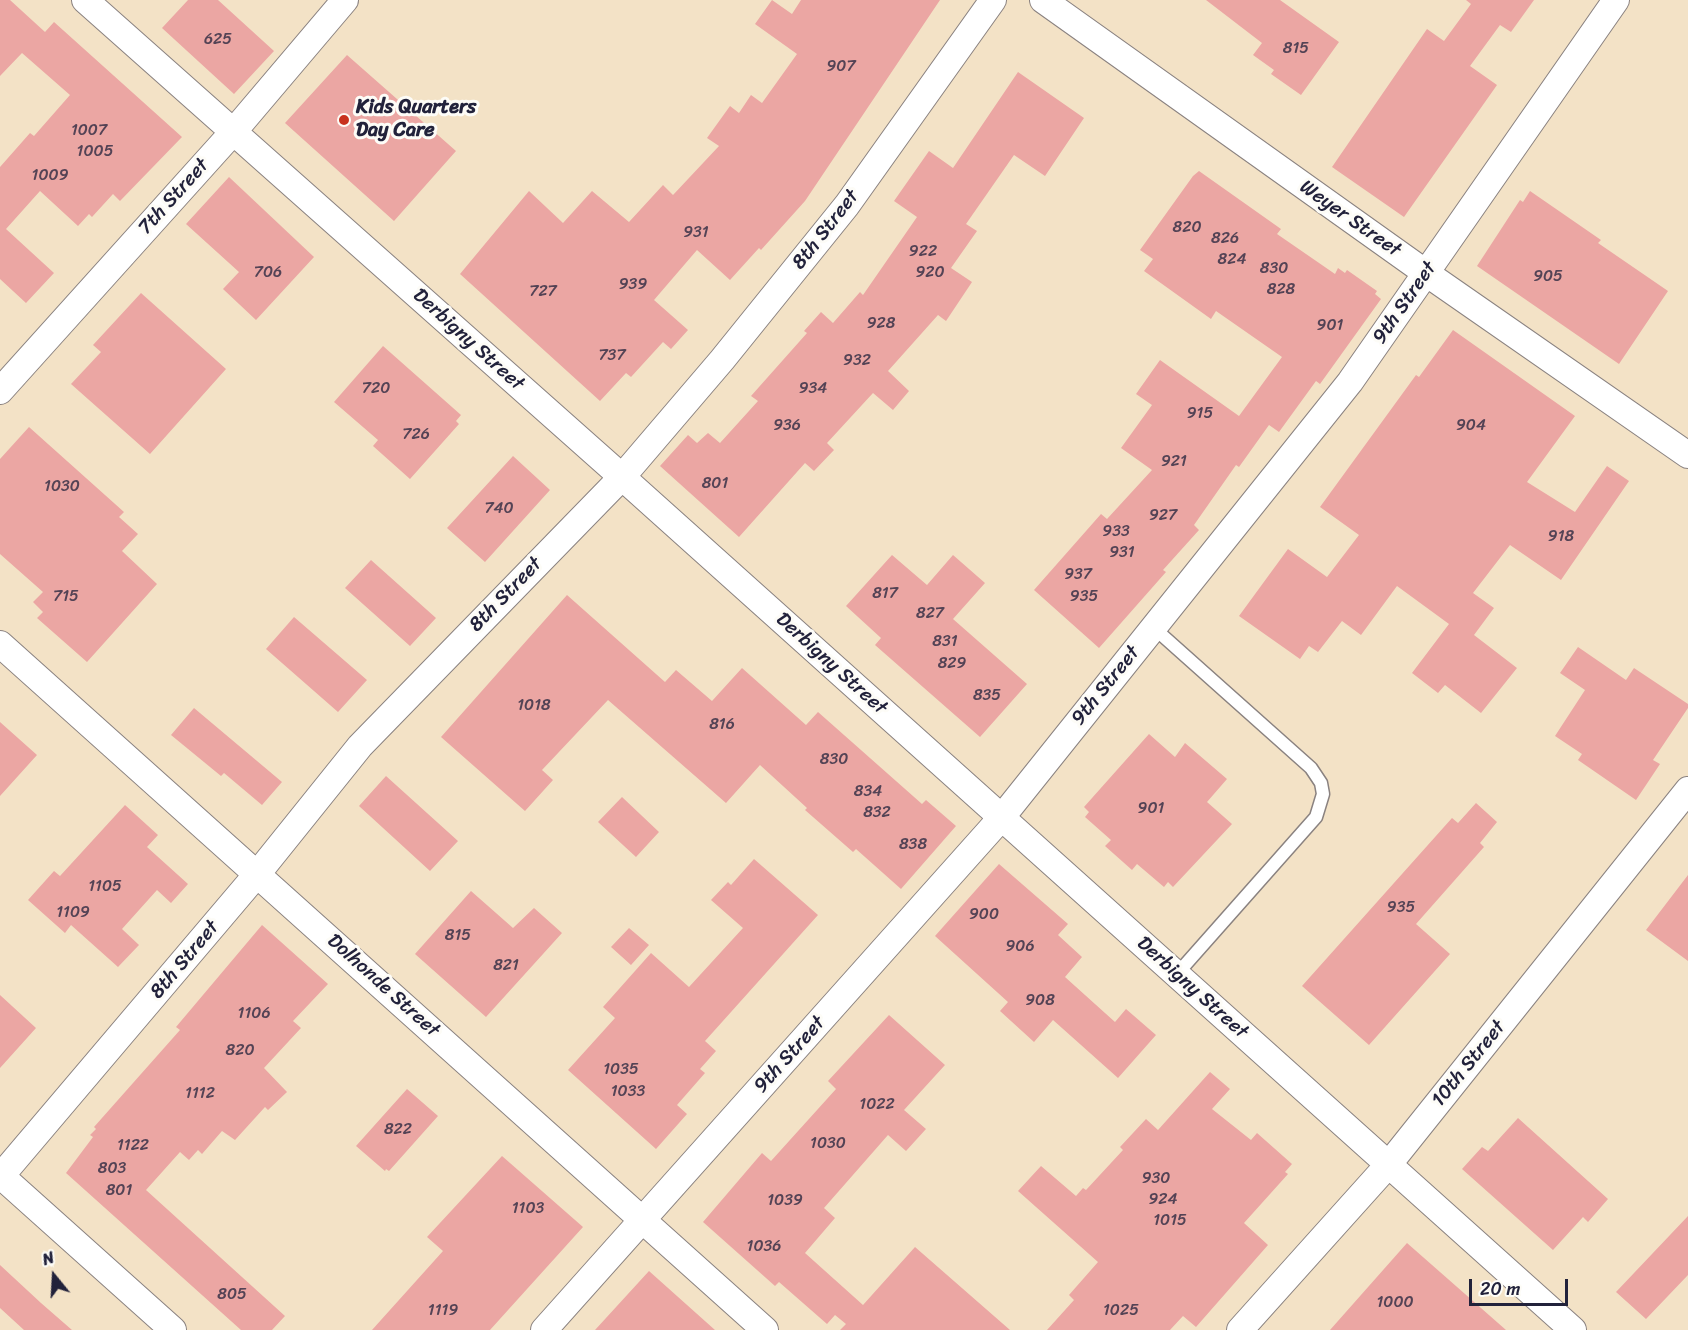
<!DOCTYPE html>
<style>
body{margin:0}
#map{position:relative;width:1688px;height:1330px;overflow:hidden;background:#f3e2c6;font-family:Sriracha,sans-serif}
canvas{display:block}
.north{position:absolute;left:24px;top:1246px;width:60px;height:60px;-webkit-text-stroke:4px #fdfcf7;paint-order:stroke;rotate:342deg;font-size:16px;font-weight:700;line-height:24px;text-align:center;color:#22223b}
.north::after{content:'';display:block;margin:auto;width:21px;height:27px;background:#22223b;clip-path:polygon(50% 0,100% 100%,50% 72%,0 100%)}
.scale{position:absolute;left:1469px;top:1279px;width:99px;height:27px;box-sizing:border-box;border:3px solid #22223b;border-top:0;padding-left:8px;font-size:18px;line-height:21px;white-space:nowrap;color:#22223b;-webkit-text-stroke:4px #fdfcf7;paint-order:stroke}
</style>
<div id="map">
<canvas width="1688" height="1330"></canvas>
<div class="north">N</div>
<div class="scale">20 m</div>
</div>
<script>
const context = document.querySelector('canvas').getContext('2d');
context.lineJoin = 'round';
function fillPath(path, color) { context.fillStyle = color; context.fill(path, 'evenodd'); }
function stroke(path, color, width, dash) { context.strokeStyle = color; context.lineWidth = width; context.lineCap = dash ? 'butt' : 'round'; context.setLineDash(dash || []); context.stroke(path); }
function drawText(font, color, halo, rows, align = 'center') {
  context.font = font + ' Sriracha,sans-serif'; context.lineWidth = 6; context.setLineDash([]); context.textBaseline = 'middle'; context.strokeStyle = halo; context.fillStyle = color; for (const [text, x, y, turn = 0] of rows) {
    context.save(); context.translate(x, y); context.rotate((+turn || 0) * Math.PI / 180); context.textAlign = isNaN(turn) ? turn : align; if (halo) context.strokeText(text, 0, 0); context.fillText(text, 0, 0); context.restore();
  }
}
fillPath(new Path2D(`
 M0,0H10L45,32L54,22L182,137L120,201L113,194L92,217L89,214L78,226L40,191L6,229L54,273L26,303L0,279V167L30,133L34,136L70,95L22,53L0,76Z
 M188,0H218L274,51L234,94L162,28Z
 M772,0L792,14L801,0H940L805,201L761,250L759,248L730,280L697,250L654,300L688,330L671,349L663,342L631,377L626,373L600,401L460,274L529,191L563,223L592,191L629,222L663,185L673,195L719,146L707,138L730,106L739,113L751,95L762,103L797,54L755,24Z
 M1206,0H1280L1339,42L1301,95L1271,74L1274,70L1253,55L1262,43Z
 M1466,0H1534L1511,32L1500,25L1470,66L1497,85L1404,217L1332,167L1427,29L1444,41L1471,4Z
 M347,55L456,151L394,221L285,123Z
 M1018,72L1084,118L1045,176L1014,155L966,224L977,231L951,268L972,282L946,321L938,315L888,371L909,391L893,410L873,393L827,443L834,450L814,471L805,463L739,537L660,466L688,435L697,443L708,433L720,443L758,401L751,396L807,333L804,331L821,312L833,323L860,292L863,295L917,217L894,201L929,151L953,168Z
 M1199,171L1281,229L1277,234L1335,274L1338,268L1345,273L1347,270L1377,291L1375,294L1381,299L1320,384L1316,381L1279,432L1269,425L1239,467L1236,465L1194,525L1199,530L1163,570L1166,572L1099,648L1034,590L1101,514L1107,519L1152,470L1121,448L1152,405L1136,394L1160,360L1239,416L1282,357L1216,311L1211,319L1144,271L1153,259L1140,250L1193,176Z
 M229,177L314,257L256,320L223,289L239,272L186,224Z
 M1530,191L1601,240L1598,243L1668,291L1619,364L1477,266L1520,200L1523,202Z
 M141,293L226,369L150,454L71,384L101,352L93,345Z
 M1453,330L1575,416L1527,482L1575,512L1607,466L1629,481L1561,580L1510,545L1473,593L1494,608L1474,635L1517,668L1481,713L1445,685L1438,693L1412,673L1449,624L1397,586L1361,635L1342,621L1318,652L1309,646L1300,659L1239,616L1288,549L1327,577L1359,535L1320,507L1416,375L1419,377Z
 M383,346L461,415L456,421L459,424L410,479L373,446L378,440L334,402Z
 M29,427L124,512L119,517L138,534L122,551L157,584L87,662L37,618L43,612L33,602L43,592L0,554V459Z
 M513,456L550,490L485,562L447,528Z
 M892,555L927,585L953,555L985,583L953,619L1027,684L980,737L875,645L881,638L846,606Z
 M371,560L436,618L410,646L345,588Z
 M567,595L665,682L676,670L712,701L742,668L806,725L818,712L922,804L926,800L956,826L901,889L856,849L853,852L805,810L807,808L760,765L726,803L608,700L542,770L553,780L525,811L441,737Z
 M294,617L367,680L338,712L266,649Z
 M1578,647L1626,680L1634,668L1688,704V708L1653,760L1660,764L1636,800L1578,760L1582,754L1555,736L1585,690L1560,673Z
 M194,708L282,782L262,805L224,773L221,776L171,735Z
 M0,722L37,755L0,796Z
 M1149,734L1175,757L1185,743L1227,779L1207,802L1232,824L1173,887L1168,882L1164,887L1137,864L1132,870L1105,846L1111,840L1085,817L1089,812L1084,807Z
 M386,776L458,841L430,871L359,806Z
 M622,797L659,832L636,857L598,822Z
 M1476,803L1497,822L1480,843L1484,847L1416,924L1450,954L1369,1045L1302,986L1452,818L1458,823Z
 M125,805L158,835L147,847L188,884L171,903L157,890L122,929L139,945L118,967L71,925L65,933L28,900L54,871L60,876Z
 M754,859L818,915L705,1041L716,1051L700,1069L705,1073L677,1105L687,1114L656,1149L568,1070L615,1018L603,1007L651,953L689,987L743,928L711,900L728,882L731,885Z
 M999,864L1068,924L1058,935L1082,957L1065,977L1115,1022L1126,1009L1156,1035L1118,1078L1053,1020L1034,1042L1000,1011L1008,1002L935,936Z
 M1688,875V961L1646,930Z
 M471,891L513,928L534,908L562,933L486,1017L415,954Z
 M262,925L328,984L293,1021L301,1028L264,1068L287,1092L268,1110L265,1107L235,1140L222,1131L202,1154L198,1150L189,1160L180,1152L146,1190L285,1316L272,1330H241L66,1173L93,1137L90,1135L96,1129L94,1127L180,1030L176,1027Z
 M629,928L649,945L631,965L611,947Z
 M0,995L36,1028L0,1068Z
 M889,1015L945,1065L904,1110L926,1129L906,1151L888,1135L824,1208L835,1218L805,1253L863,1305L915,1247L1010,1330H840L846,1324L835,1315L827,1324L779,1282L775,1286L703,1222L762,1153L771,1161L836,1089L828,1081Z
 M1210,1072L1230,1089L1212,1109L1251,1140L1257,1133L1292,1164L1285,1172L1288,1174L1244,1223L1268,1245L1196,1327L1183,1316L1170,1330H1047L1074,1300L1069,1295L1098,1262L1018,1191L1041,1166L1076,1196L1083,1188L1086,1190L1123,1150L1120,1147L1146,1119L1158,1130Z
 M407,1089L438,1116L389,1171L386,1169L385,1171L356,1146Z
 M1518,1118L1608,1199L1588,1222L1583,1217L1553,1250L1462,1169L1482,1147L1488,1151Z
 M502,1156L583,1227L490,1330H372L443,1251L427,1237Z
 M1688,1216V1275L1646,1319L1616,1292Z
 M1407,1243L1506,1330H1330Z
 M0,1265L41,1303L72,1330H24L0,1308Z
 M649,1271L715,1330H595Z`), '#eba6a3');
const service = new Path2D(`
 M1154,628L1311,768L1321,783L1323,794L1316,817L1177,974`);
const minor = new Path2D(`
 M85,0L622,477L1573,1330
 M1043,0L1426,273L1688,455
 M0,391L234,131L345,0
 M0,644L765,1330
 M0,1175L173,1330
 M1,1176L258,873L360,746L622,477L722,360L847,205L993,0
 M544,1330L1002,817L1350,382L1616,0
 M1240,1330L1389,1164L1688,790`);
stroke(service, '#8a8280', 15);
stroke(minor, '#8a8280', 28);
stroke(service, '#fff', 12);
stroke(minor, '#fff', 26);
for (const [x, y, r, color] of [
 [344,120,6,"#c8321e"]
]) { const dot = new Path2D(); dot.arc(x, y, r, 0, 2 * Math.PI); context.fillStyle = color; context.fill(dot); stroke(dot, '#fdfcf7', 2); }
drawText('16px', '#544355', null, [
 ["625",218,40],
 ["815",1296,49],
 ["907",841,67],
 ["1007",89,131],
 ["1005",95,152],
 ["1009",50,176],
 ["820",1187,228],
 ["931",696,233],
 ["826",1225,239],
 ["922",923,252],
 ["824",1232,260],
 ["830",1274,269],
 ["706",268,273],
 ["920",930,273],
 ["905",1548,277],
 ["939",633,285],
 ["828",1281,290],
 ["727",543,292],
 ["928",881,324],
 ["901",1330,326],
 ["737",612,356],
 ["932",857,361],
 ["720",376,389],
 ["934",813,389],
 ["915",1200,414],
 ["936",787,426],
 ["904",1471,426],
 ["726",416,435],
 ["921",1174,462],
 ["801",715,484],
 ["1030",62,487],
 ["740",499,509],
 ["927",1163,516],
 ["933",1116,532],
 ["918",1561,537],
 ["931",1122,553],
 ["937",1078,575],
 ["817",885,594],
 ["715",66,597],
 ["935",1084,597],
 ["827",930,614],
 ["831",945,642],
 ["829",952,664],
 ["835",987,696],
 ["1018",534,706],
 ["816",722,725],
 ["830",834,760],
 ["834",868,792],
 ["901",1151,809],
 ["832",877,813],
 ["838",913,845],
 ["1105",105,887],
 ["935",1401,908],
 ["1109",73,913],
 ["900",984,915],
 ["815",458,936],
 ["906",1020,947],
 ["821",506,966],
 ["908",1040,1001],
 ["1106",254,1014],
 ["820",240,1051],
 ["1035",621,1070],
 ["1033",628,1092],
 ["1112",200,1094],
 ["1022",877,1105],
 ["822",398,1130],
 ["1030",828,1144],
 ["1122",133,1146],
 ["803",112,1169],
 ["930",1156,1179],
 ["801",119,1191],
 ["924",1163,1200],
 ["1039",785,1201],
 ["1103",528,1209],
 ["1015",1170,1221],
 ["1036",764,1247],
 ["805",232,1295],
 ["1000",1395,1303],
 ["1119",443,1311],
 ["1025",1121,1311]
]);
drawText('bold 20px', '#22223b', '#fdfcf7', [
 ["Kids Quarters",356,108],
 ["Day Care",356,131]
], 'left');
drawText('20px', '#22223b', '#fdfcf7', [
 ["7th Street",174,197,-48],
 ["Weyer Street",1350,219,35],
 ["8th Street",826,230,-52],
 ["9th Street",1405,303,-55],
 ["Derbigny Street",468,340,42],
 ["8th Street",506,595,-46],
 ["Derbigny Street",831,664,42],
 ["9th Street",1106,686,-51],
 ["8th Street",185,960,-50],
 ["Dolhonde Street",383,986,42],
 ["Derbigny Street",1192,988,42],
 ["9th Street",790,1055,-48],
 ["10th Street",1469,1064,-51]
]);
</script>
